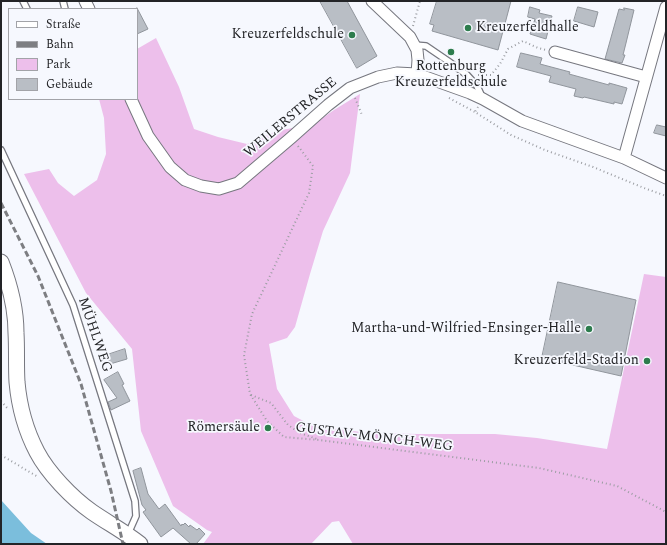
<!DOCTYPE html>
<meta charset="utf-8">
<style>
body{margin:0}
#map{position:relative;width:667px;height:545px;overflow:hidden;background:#f6f8fe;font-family:Spectral,serif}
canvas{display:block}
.frame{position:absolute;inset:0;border:2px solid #232427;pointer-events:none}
.legend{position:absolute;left:8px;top:8px;width:130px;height:92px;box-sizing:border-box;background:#f6f8fe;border:1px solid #a2a3a8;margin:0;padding:5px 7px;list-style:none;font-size:12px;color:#232427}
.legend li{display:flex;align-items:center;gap:8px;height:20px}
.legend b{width:20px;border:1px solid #a2a3a8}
</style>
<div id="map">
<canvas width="667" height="545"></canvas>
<div class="frame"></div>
<ul class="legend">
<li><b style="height:5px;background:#fff"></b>Straße</li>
<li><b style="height:5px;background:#7d7e82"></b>Bahn</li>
<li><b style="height:11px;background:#edbfeb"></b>Park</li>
<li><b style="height:11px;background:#b9bec5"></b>Gebäude</li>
</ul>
</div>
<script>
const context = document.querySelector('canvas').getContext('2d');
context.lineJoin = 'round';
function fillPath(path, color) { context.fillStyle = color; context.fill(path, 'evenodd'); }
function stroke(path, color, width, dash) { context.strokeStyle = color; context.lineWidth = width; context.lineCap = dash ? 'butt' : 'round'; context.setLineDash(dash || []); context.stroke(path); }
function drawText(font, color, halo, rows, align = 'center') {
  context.font = font + ' Spectral,serif'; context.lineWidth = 3.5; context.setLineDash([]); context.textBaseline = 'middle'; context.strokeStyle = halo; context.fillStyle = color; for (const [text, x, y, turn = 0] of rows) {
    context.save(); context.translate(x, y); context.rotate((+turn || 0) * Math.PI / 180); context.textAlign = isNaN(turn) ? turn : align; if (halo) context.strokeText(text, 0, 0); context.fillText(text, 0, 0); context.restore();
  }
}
fillPath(new Path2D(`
 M156,38L179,87L194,129L218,137L247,144L276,131L298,127L304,131L334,110L360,94L350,173L323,231L310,274L295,327L287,338L269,344L277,389L294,416L313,426L369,433L419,434H495L537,438L607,449L644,274L666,277V544H353L339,521L332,522L311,544H203L212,532L207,530L173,506L141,431L132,349L86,293L24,174L49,169L58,183L74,196L97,180L106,154L104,118L99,99H137V49Z`), '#edbfeb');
fillPath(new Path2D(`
 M1,500L31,533L47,544H1Z`), '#7bbedc');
const building = new Path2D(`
 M320,1H347L377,56L357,68Z
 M437,1H511L498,50L432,31L434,25L430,24Z
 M530,7L540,10L539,13L552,16L546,39L530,34L535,19L528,17Z
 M578,7L598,12L594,27L574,21Z
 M137,8L148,29L137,34Z
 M624,8L634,10L626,43L623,55H625L622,63L605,59L619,9L624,10Z
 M521,53L542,58L540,64L570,72L569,74L609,85V83L627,88L622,104L614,102V104L584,97L583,98L574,96L576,89L549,82L551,76L517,67Z
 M657,125L666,127V136L654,133Z
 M558,282L636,300L621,376L542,358Z
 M125,349L127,359L110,364L107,355Z
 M118,372L124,384L122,385L130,401L111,410L108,402L117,398L104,380Z
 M141,468L148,494L159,509L165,504L181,526L182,524L183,525L185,523L189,527L190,525L197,530L199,528L205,534L196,544H191L173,528L161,537L143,512L146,510L142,505L133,471Z`);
fillPath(building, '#b9bec5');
stroke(building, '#90959c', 1);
const service = new Path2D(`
 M23,1L27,9
 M63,1L65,9
 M414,45L426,46L448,61L467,75L477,86L482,97
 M1,150L73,305L135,501L136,516L128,534`);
const minor = new Path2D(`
 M85,1L89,9
 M372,1L410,37L417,50L418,60L417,74
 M555,52L646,77
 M131,99L148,136L170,167L185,180L201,186L219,189L238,183L292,137L328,105L350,88L378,77L397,73L417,74L470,93L483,99L522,121L624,158L666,178
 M624,158L666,7`);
const secondary = new Path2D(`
 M1,262C10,285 16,308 16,333C17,349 16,366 17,382C19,405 26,431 37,452C48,473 72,498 92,512C108,523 125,532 140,544`);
stroke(service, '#76777f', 8);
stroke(minor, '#76777f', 13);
stroke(secondary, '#76777f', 17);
stroke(new Path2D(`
 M413,26L420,1
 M478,75H491L500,64L508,49L523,41L538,48L546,50
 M355,98L362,115
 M449,98L475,112
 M478,107L475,112L511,135L545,150L593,167L644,188L666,196
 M298,146L313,166L309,193L252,314L244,355L250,394L267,421L284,437L319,440L539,468L617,486L666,512
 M251,395L271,403L288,425L300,433L317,439
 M1,401L8,409
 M1,455L38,477`), '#9b9da2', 2, [1, 3]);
stroke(service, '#fff', 5.5);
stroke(minor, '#fff', 11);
stroke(secondary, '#fff', 15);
stroke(new Path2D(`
 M1,203L38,276L81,384L111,491L123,544`), '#7d7e82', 3, [6, 3]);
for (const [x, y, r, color] of [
 [468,28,4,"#2d7c4d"],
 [352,35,4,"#2d7c4d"],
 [451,52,4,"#2d7c4d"],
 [589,329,4,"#2d7c4d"],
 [647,361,4,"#2d7c4d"],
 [268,428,4,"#2d7c4d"]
]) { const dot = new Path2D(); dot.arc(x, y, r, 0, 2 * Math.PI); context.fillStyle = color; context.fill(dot); stroke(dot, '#f6f8fe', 1.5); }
drawText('14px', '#232427', '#f6f8fe', [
 ["Kreuzerfeldhalle",476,28,"left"],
 ["Kreuzerfeldschule",344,35],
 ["Rottenburg",451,67,"center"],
 ["Kreuzerfeldschule",451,83,"center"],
 ["Martha-und-Wilfried-Ensinger-Halle",581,329],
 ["Kreuzerfeld-Stadion",639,361],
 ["Römersäule",260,428]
], 'right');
drawText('14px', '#232427', '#f6f8fe', [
 ["WEILERSTRASSE",291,118,-40],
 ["MÜHLWEG",94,335,71],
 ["GUSTAV-MÖNCH-WEG",374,438,7]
]);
</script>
